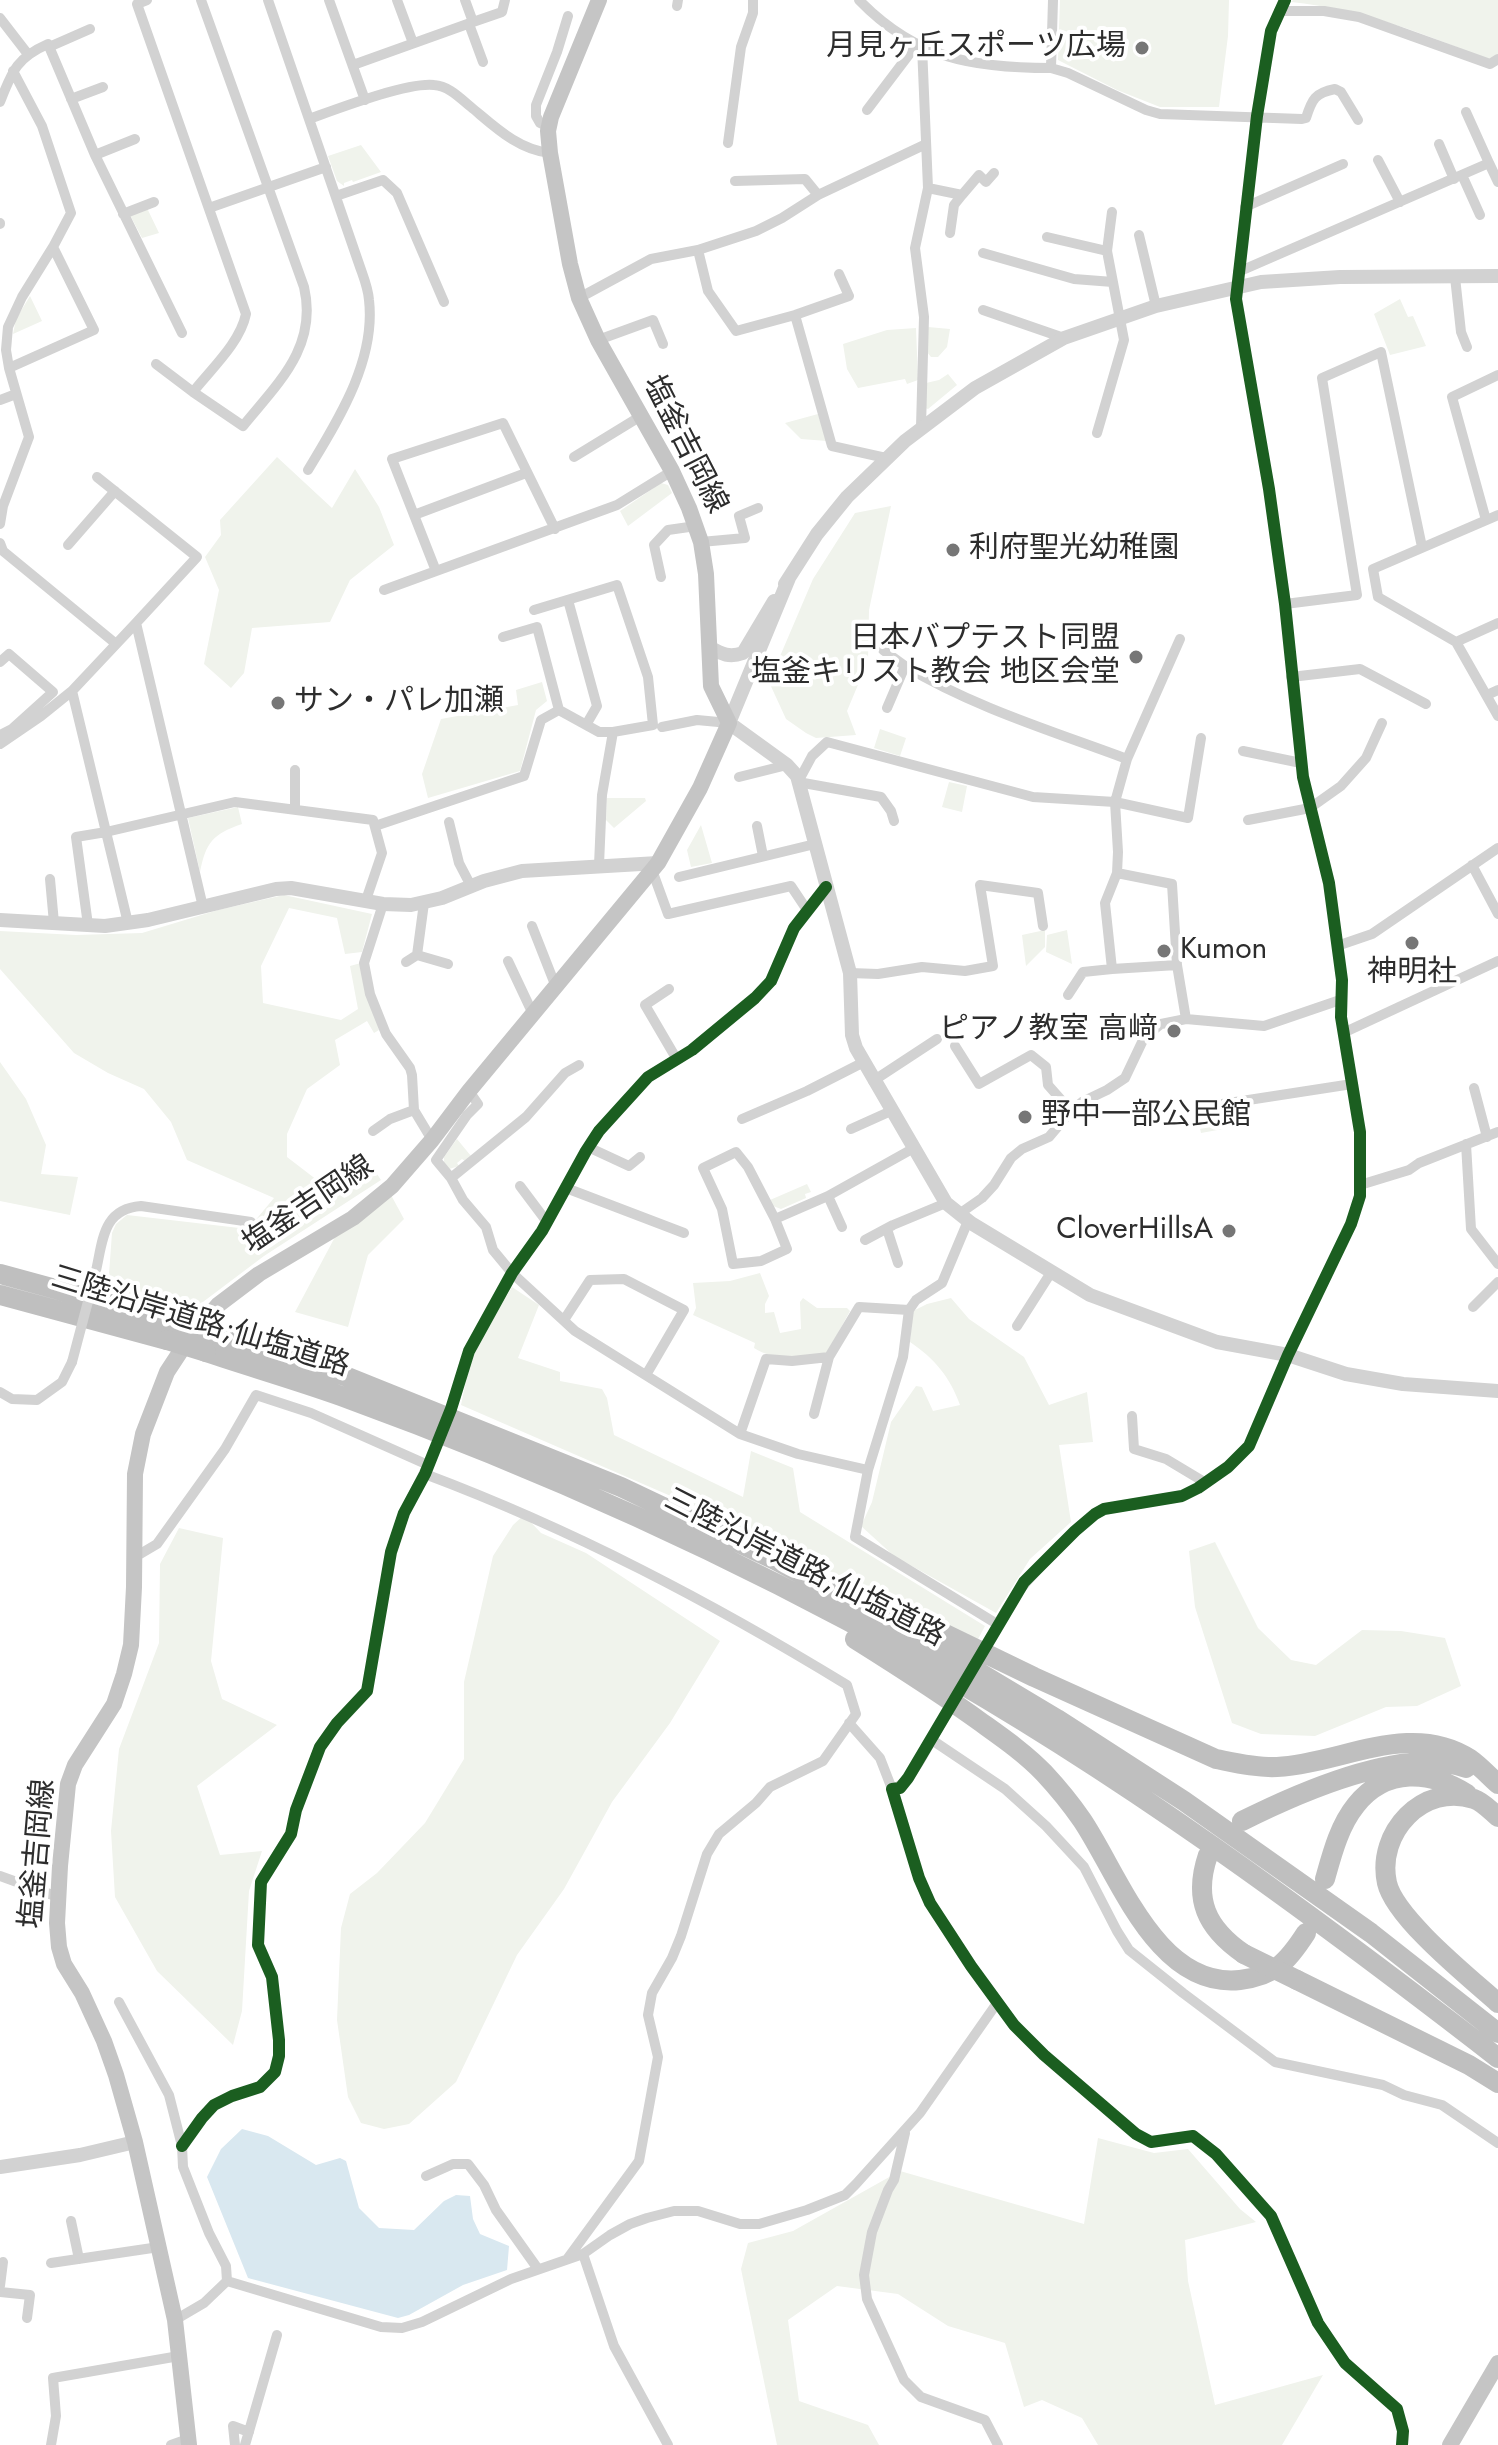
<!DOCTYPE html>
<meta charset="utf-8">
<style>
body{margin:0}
canvas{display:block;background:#fff}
</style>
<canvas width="1498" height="2445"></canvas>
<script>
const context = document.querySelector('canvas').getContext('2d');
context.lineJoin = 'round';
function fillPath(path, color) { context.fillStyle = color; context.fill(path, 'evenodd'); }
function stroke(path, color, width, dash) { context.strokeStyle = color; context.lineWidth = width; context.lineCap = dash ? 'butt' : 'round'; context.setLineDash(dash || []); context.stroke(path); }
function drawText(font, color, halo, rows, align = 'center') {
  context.font = font + ' Jost,"Noto Sans JP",sans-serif'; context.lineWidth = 8; context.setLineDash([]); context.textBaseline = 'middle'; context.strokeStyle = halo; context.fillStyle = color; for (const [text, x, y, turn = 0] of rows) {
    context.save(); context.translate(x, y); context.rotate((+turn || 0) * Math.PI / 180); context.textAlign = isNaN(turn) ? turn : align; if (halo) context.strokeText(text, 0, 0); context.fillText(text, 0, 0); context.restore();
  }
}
fillPath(new Path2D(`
 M1060,0H1229L1228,36L1219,107H1160L1117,90L1058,60Z
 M1293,0H1498V55L1489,60C1425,34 1361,9 1291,2Z
 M361,145L381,172L353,182L352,180L344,183V186L337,181L328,156Z
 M147,208L159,233L142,238L130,215Z
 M30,296L42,321L13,334L16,319Z
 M1400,299L1408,317L1413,316L1426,346L1390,355L1374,314Z
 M928,327L950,329L947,347L938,357H931L927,352Z
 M916,328L918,380L907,384L905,379L858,388L847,369L843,344L887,330Z
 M948,374L957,385L928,409L925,408L926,383L939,380Z
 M818,414L827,441L801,439L785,423Z
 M277,457L332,508L355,469L379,507L394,545L350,580L330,622L252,628L244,673L231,688L204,664L219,590L205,557L221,535L220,520Z
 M661,483L668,485L672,493L628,526L620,511Z
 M891,506L869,610L868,661L847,711L856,735L816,738L806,733L786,719L769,682L813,579L855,513Z
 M542,682L547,701L536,710L520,771L428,798L422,774L441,719L518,705L516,690Z
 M880,729L906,738L900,756L874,748Z
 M949,782L967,786L962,812L942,807Z
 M607,798H645L646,801L614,828L606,820Z
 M238,807L242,824C213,834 206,842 200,872L188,818Z
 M701,825L712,863L691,867L687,850Z
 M284,895L372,914L362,952L345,954L337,918L289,908L261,966L263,1003L341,1020L358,1009L350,966L361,963L379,1030L374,1033L367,1021L335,1040L340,1065L307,1089L287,1134V1157L330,1190L367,1159L381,1180L264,1256L187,1314L108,1288L112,1233L116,1224L127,1215L248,1229L274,1198L187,1160L171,1122L144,1089L108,1073L74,1053L0,969V931L76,935L142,933L218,910Z
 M1045,930V947L1026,966L1022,935Z
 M1067,930L1072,964L1046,952L1047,935Z
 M0,1062L26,1099L46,1145L41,1174L78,1177L70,1215L0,1201Z
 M1219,1107L1223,1129L1201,1133L1196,1110Z
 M457,1139L471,1156L465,1161L462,1159L457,1163L459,1166L449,1169L444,1164V1157Z
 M807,1184L811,1192L805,1194L806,1198L781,1209L773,1206L770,1200Z
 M391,1195L404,1219L368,1255L348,1327L295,1312L335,1237Z
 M760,1273L769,1296L765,1304V1313L774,1312L780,1333L801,1329L800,1302L803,1298L817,1308H847L850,1311L827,1353C803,1356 775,1362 754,1348L755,1343L693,1315L696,1308L693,1283L730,1281Z
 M512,1287L539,1305L518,1358L560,1372V1381L602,1389L607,1398L614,1435L743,1497L751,1451L793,1468L800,1512L985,1626L976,1643L726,1520L461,1405L471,1356Z
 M951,1298L969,1319L1024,1357L1049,1405L1087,1392L1093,1442L1059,1445L1071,1522L1030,1559L996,1613L894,1556L861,1526L872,1502L891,1422L916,1386L922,1387L933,1411L960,1405C950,1377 935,1359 910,1342L913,1311L927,1304Z
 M524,1515L541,1533L586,1553L720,1641L670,1723L612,1802L564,1889L517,1955L456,2082L409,2124L384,2129L361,2123L348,2097L337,2020L341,1928L350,1894L377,1873L425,1823L464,1759V1682L493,1556L513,1525Z
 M179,1528L223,1538L211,1661L222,1699L277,1725L197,1786L220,1855L262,1851L249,1891L242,2011L233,2045L157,1971L115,1897L111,1831L119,1749L159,1643L160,1564Z
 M1215,1542L1258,1628L1291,1660L1316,1665L1362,1630L1401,1631L1445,1638L1461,1686L1417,1706L1386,1707L1315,1736L1261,1734L1232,1723L1195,1607L1189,1551Z
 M1098,2138L1154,2153L1188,2149L1240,2209L1256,2222L1185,2240L1188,2281L1215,2405L1323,2375L1282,2445H1098L1082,2418L1042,2400L1024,2407L1005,2343L948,2326L898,2294L837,2286L788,2320L799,2401L868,2425L879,2445H777L741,2269L748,2243L793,2231L900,2171L1084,2224Z`), '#f0f3ec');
fillPath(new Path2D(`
 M242,2129L268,2136L316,2165L340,2158L346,2161L359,2208L379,2228L414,2230L444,2201L456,2195L470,2196L473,2219L480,2234L509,2246L507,2270L463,2285L409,2315L398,2318L248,2278L207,2177L221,2149Z`), '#d9e8f0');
stroke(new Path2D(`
 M147,0L137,4L246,314C240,343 211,369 193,392L243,426C278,383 318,347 304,287L201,0
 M268,0L359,264C363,276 368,287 369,300C376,361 338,420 308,470
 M329,0L365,100
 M397,0L413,43
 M465,0L473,22L502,12L505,0
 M859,0C916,59 973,68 1051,68
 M1053,0L1051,68L1068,73L1146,110L1160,114L1302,119L1306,118C1312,99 1315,93 1335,89L1341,92L1358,120
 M677,6L678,0
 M1279,11H1324L1359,17L1490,64L1498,59
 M0,18L27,53
 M469,24L483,62
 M49,47L90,29
 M353,65L473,22
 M13,71L42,126L71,213L53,247
 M71,99L103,87
 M0,102C12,72 16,58 48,44L95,155L182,333
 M867,110L917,44
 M1466,112L1489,163
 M309,119C337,109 407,82 434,85C449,86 460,98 471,107C494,126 518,150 550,153
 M549,127L540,123L536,116V105L557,52L568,16
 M728,143L741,47L753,13V0
 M1439,144L1454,179
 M95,155L135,139
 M1378,160L1400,202
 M1462,175L1480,215
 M928,188L962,195L979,175L986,182L994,173
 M818,195L924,145
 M336,196L383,180L397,193L444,302
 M1245,207L1343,164
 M209,208L326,167
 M123,214L154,202
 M0,223V224
 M950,233L954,205L962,195
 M1139,235L1156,306
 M1047,237L1107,251L1124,340L1097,433
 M698,250L756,231L782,218L818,195L805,179L735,181
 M1107,251L1112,212
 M983,253L1074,279L1113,282
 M1238,272L1489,163L1498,182
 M1455,277L1461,332L1467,347
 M579,298L651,259L698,250L708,291L736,331L795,315L849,296L839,274
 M983,310L1064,338
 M795,315L832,446L886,458
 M598,340L653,320L663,344
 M156,364L193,392
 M0,400L16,394
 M921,427L924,317L915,248L928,188L922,46
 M574,457L641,416
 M97,477L197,557L136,623
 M414,515L526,473
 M1498,515L1373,569L1378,597L1456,642L1498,623
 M1486,520L1452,397L1498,375
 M0,524L3,506L29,437L9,368L6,350L8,327L22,297L53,247L94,330L9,368
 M701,542L745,538L739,516L758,508
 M0,543L3,551L115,643
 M68,545L115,491
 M436,571L392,459L503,423L555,529
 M661,577L654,545L668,530L696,526
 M384,590L617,505L672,471
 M568,600L597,706L586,725
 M1285,604L1357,595L1322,378L1381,352L1422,547
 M503,637L537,627L559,710L599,732H613L653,725L648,677L617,585L534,610
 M1456,642L1498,716
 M883,650L905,666
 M0,662L9,654L53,692L12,729L0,735
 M1291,677L1360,669L1426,704
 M72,691L128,923
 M1487,695L1498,690
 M887,708L905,666C973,707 1052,731 1127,759L1115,802L1118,852L1117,873L1105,903L1112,969L1083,972L1068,995
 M662,727L697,720L729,723
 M0,744L41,716L72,691L136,623L203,907
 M1243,751L1301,763
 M1127,759L1180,639
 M739,777L787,765
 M295,810V770
 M1248,820L1310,808L1341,786L1366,758L1382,723
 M894,821L891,811L881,797L798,782L812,756L827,742L1033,797L1115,802L1188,818L1201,738
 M449,822L459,863L471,886
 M375,826L524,776L541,720L559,710
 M757,826L763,856
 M599,865L602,795L613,732
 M1472,865L1498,914
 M652,870L668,914L791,886L807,910
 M679,877L815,844
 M50,879L54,923
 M424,903L417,955L448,964
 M383,904L364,963L370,994L386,1034L410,1068L412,1075L414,1110L432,1140
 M88,925L76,837L106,832L235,802L373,820L382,853L366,900
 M532,926L556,987
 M1337,946L1372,934L1498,848
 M508,961L533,1014
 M406,962L417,955
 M1112,969L1177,965L1172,884L1117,873
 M850,973L878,974L922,967L965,971L993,966L980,885L1038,893L1043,926
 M669,989L645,1005L676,1058
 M1186,1019L1264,1026L1340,1000
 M1343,1033L1498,961
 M955,1046L979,1084L1031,1055L1046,1067L1048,1085L1071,1111
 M579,1065L565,1073L526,1117L451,1178L463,1200L486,1227L493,1250L512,1273L575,1331L740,1434L798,1454L868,1470
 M873,1081L937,1039
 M1474,1088L1487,1137
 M1203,1107L1352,1084
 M742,1119L807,1091L862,1063
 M851,1129L891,1111
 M373,1131L390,1119L414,1110
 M1466,1144L1471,1229L1498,1264
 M588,1147L629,1166L640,1157
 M451,1178L436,1160L467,1115L478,1104L469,1091
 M1360,1185L1409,1170L1419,1163L1498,1132
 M520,1186L547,1222
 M566,1188L684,1233
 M828,1196L842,1227
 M959,1214L982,1198L994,1185L1011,1158L1022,1149L1049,1137L1071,1111L1082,1102L1107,1090L1125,1078L1144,1038L1161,1024L1186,1019L1177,965
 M775,1219L748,1167L736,1152L703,1168L722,1209L733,1264L761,1261L787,1249L775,1219L828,1196L914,1148
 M887,1229L898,1263
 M865,1240L893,1225L946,1203
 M95,1275C103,1243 101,1209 141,1206L251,1222
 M1473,1307L1498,1282
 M909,1310L916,1300L942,1283L968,1221
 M564,1320L590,1280L624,1279L684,1310L646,1375
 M1017,1326L1052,1271
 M0,1392L12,1399L37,1400L62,1382L72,1362
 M451,1409L469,1351L512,1273L542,1231L586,1151L599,1131L648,1077L692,1050L755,998L771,981L794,928L826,887
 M814,1414L829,1357L859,1307L909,1310L903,1357L868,1470L855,1537L997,1624
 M1132,1416L1134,1449L1166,1459L1206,1483
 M740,1434L766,1359L792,1361L829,1357
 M425,1474C574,1530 711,1602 847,1685L856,1714L823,1761L770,1787L756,1803L719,1834L707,1854L681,1936L672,1958L652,1993L648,2015L658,2057L639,2161L568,2258
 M135,1557L157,1544L225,1449L256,1395L311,1413L428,1465
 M994,1632C1013,1592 1035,1572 1065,1542C1077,1529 1088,1517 1104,1509L1182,1496L1198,1488L1228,1467L1249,1446L1288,1355L1351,1224L1360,1196V1132L1341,1017L1342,980L1329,883L1303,777L1285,604L1269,489L1236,299L1257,116L1271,31L1285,0
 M849,1723L880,1758L892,1789
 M936,1732C927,1748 909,1786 892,1789L919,1878L930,1903L971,1966L1014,2025L1044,2055L1136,2134L1151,2142L1193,2136L1216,2154L1271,2216L1318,2323L1345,2363L1397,2409L1403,2431L1402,2445
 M932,1740L1005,1789L1046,1826L1084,1867L1117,1931L1129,1950L1183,1993L1275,2062L1383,2085L1404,2095L1442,2105L1498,2143
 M0,1876L58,1897
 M119,2002L169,2095L182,2146L183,2167L209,2233L226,2266L227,2281
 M905,2133L894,2180L888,2190L872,2232L864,2275L867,2299L904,2380L921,2397L985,2420L998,2445
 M182,2146L202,2118L214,2105L232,2096L260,2087L275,2072L279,2056V2040L272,1977L258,1945L261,1882L291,1834L296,1810L320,1747L337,1723L367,1691L391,1552L404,1513L431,1459
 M426,2176L453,2164H468L484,2185L496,2210L538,2269
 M71,2221L79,2259
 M583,2254L614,2346L668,2445
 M51,2263L159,2247
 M0,2286L3,2262
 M0,2292L30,2295L27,2318
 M175,2320L204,2303L227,2281L381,2327L402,2328L422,2322L511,2279L583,2254L610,2235L630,2224L647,2218L674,2211H698L740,2224H759L807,2210L845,2195L856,2184L920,2113L997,2003
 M51,2445L56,2416L53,2378L179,2356
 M171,2445L188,2439
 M235,2445L233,2426L249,2432
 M245,2445L277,2335`), '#d2d2d2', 10);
stroke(new Path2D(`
 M789,578L729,723L787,765L797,776L850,973L852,1035L856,1048L946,1203L971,1223L1090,1295L1217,1342L1288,1355L1346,1374L1403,1384L1498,1391
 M785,584L817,534L847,497L905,441L975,388L1064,338L1156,306L1261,282L1340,277L1498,276
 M709,647C722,654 729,658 743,653L774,601
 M0,920L105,926L148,920L276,889L291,888L383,904L411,905L442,898L484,881L522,871L658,863
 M0,2167L80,2155L135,2142`), '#d2d2d2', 14);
stroke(new Path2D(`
 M189,2445L175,2320L135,2142L116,2075L104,2041L82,1993L64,1964L59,1947L57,1923L60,1866L68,1784L75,1765L114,1704L124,1674L131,1645L134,1587L135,1474L143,1434L167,1372L188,1340L218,1305L259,1274L353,1218L392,1186L432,1140L469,1091L658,863L700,788L729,723L711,686L706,574L701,542L689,508L672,471L598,340L579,298L570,264L550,153L548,131L551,117L599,0
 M1450,2445L1498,2363`), '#c5c5c5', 16);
stroke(new Path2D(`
 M0,1274L176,1322
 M0,1295L167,1340
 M215,1334L345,1376L621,1487L775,1560L930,1643L1057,1719L1184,1801L1371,1933L1498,2033
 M206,1352C251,1367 296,1380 341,1396C539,1468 732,1555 916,1658C1121,1773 1312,1914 1498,2058
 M906,1615L1034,1677L1216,1759C1236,1763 1257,1768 1277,1767C1340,1764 1410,1720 1470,1759C1480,1766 1489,1776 1498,1784
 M855,1639C898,1666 941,1693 982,1723C1003,1738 1026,1754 1044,1773C1057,1787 1071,1804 1082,1820C1119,1875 1157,1989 1240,1980C1275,1976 1288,1961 1306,1933
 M1498,1817C1491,1811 1483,1802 1474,1799C1423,1782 1376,1833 1387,1883C1395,1918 1470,1978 1498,2003
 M1242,1821C1298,1793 1405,1745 1466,1768
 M1208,1855C1193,1899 1206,1928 1244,1954
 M1325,1879C1332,1854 1339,1826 1356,1805C1386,1767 1431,1771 1467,1794
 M1297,1980L1469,2065L1498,2083`), '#bfbfbf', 20);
stroke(new Path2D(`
 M72,1362L95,1275
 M431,1459L451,1409
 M936,1732L994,1632`), '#d2d2d2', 10);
stroke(new Path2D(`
 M176,1322L215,1334
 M167,1340L206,1352
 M1244,1954L1297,1980`), '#bfbfbf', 20);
stroke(new Path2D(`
 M1285,0L1271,31L1257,116L1236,299L1269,489L1285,604L1303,777L1329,883L1342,980L1341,1017L1360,1132V1196L1351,1224L1288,1355L1249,1446L1228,1467L1198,1488L1182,1496L1104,1509L1095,1514L1075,1531L1024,1582L908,1778L900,1788L892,1789L919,1878L930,1903L971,1966L1014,2025L1044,2055L1136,2134L1151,2142L1193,2136L1216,2154L1271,2216L1318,2323L1345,2363L1397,2409L1403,2431L1402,2445
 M182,2146L202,2118L214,2105L232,2096L260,2087L275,2072L279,2056V2040L272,1977L258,1945L261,1882L291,1834L296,1810L320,1747L337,1723L367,1691L391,1552L404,1513L425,1474L451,1409L469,1351L512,1273L542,1231L586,1151L599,1131L648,1077L692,1050L755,998L771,981L794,928L826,887`), '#1b5e20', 12);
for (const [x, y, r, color] of [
 [1142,48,8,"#767676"],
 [953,550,8,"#767676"],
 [1136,657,8,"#767676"],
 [278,703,8,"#767676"],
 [1412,943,8,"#767676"],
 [1164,951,8,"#767676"],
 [1174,1031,8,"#767676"],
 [1025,1117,8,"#767676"],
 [1229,1231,8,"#767676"]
]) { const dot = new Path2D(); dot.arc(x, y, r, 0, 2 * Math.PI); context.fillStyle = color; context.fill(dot); stroke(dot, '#fff', 3); }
drawText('30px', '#2d2d2d', '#fff', [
 ["月見ヶ丘スポーツ広場",1126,48],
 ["利府聖光幼稚園",969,550,"left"],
 ["日本バプテスト同盟",1120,640],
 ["塩釜キリスト教会 地区会堂",1120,674],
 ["サン・パレ加瀬",294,703,"left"],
 ["Kumon",1180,951,"left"],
 ["神明社",1412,974,"center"],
 ["ピアノ教室 高﨑",1158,1031],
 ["野中一部公民館",1041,1117,"left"],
 ["CloverHillsA",1213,1231]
], 'right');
drawText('30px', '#2d2d2d', '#fff', [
 ["塩釜吉岡線",684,445,63],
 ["塩釜吉岡線",309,1206,-34],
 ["三陸沿岸道路;仙塩道路",200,1323,17],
 ["三陸沿岸道路;仙塩道路",804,1569,27],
 ["塩釜吉岡線",39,1854,-85]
]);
</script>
